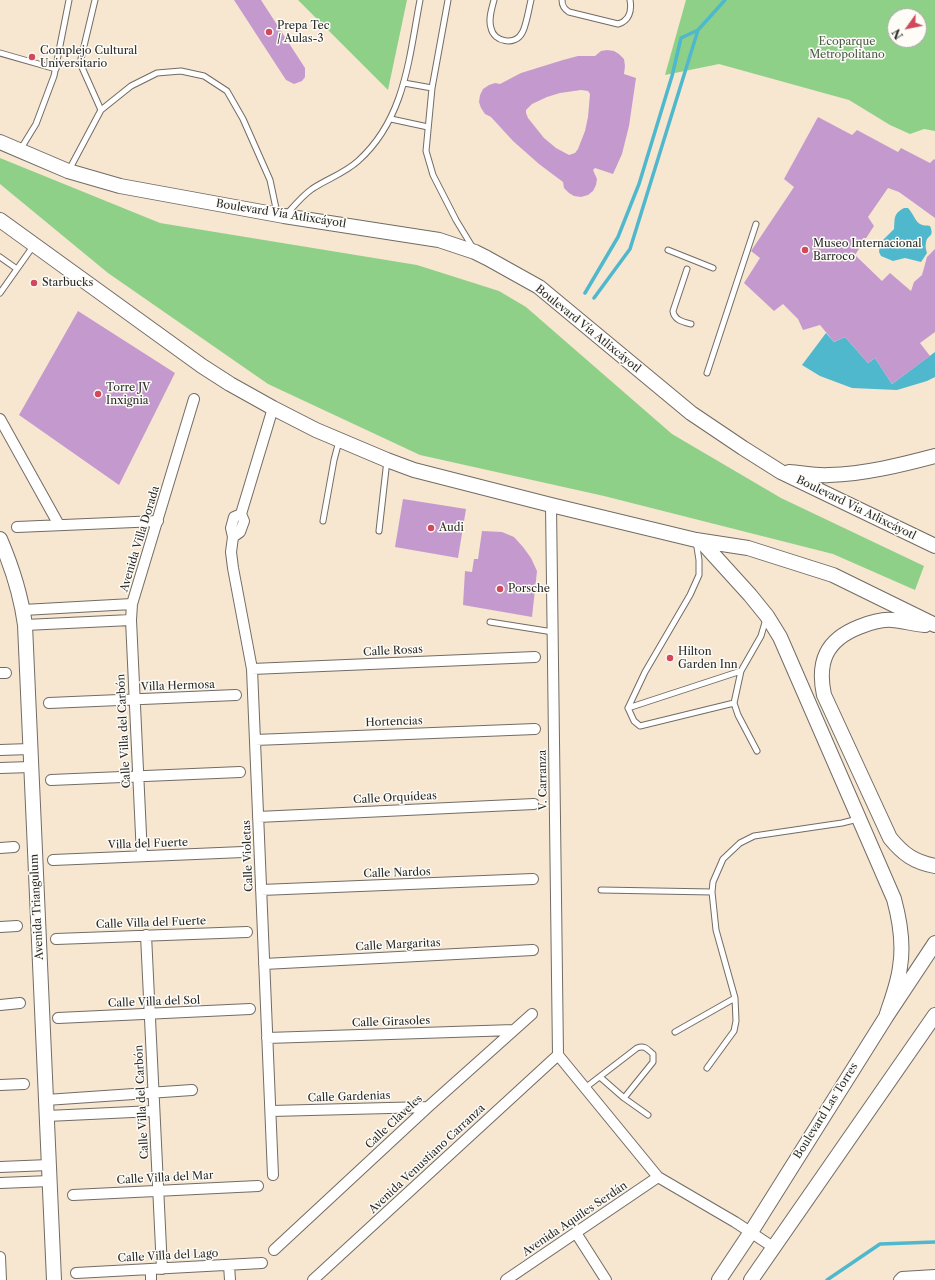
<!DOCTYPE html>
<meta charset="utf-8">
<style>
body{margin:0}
#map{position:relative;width:935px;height:1280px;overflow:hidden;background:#f7e6d0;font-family:"Libre Caslon Text",serif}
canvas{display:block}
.north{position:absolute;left:887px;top:8px;width:40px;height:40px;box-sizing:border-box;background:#fdfcf7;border:1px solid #a9a8a5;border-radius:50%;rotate:237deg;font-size:11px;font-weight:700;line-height:16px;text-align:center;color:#2b2b2b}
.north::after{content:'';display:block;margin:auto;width:14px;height:18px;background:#d1495b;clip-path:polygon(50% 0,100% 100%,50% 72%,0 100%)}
</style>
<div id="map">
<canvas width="935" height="1280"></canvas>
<div class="north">N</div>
</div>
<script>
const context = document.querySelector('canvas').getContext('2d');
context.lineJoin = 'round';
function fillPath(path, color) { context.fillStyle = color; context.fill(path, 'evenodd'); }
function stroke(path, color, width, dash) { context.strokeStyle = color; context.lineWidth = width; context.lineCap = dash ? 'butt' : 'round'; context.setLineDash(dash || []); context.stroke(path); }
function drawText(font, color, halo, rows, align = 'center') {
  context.font = font + ' "Libre Caslon Text",serif'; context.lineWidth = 3; context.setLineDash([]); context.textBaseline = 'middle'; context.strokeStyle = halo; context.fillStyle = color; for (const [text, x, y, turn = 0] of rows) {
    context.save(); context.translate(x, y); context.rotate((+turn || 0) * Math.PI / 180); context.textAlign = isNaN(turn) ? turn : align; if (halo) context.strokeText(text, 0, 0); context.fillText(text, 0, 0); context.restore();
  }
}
fillPath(new Path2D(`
 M298,0H407L388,90Z
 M686,0H935V131L924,129L910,134L890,125L849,100L719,64L665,75ZM895,16H919V40H895Z
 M0,158L160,223L417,265L499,291L526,307L672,434L781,498L924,566L915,590L833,554L604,496L420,455L268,384L108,273L0,184Z`), '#8fd088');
fillPath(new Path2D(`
 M904,208H908C913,213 915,221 920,224C923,226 927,225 930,226C935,238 927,234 926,243C925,246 926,250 927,253L921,262L905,258L893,261L881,256L879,252L880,243L894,229C895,218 893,214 904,208Z
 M826,333L834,342L845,337L868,363L875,358L892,384L935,352V377L927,381L897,390L852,388L820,376L802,365Z`), '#50b8cd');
stroke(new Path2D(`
 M585,293L618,237L639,184L672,76L681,38L698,30
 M594,298L630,249L698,30L725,0
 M827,1280L880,1244L935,1242`), '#50b8cd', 3.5);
fillPath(new Path2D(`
 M234,0H261L305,68V77L302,81L294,84L286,80Z
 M607,50L614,51L619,54L624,59L625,66L624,74L636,78L629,126L622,154L613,174L595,168L593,170L597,179L596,185L593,191L588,195L581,197L574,196L569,193L564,188L563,182L539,164L513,141L491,117L485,114L481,108L479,102L480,95L483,89L489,85L495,83L500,84L521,73L563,60L578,56H595L601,51ZM581,90L588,91L590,94L588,117L585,131L578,149L575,153L569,155L556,148L544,138L528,118L526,113V110L532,104L547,97L560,93Z
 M818,117L852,135L857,130L898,152L901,148L930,163L934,159L935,160V218L899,192L888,188L868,217L874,226L855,255L882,281L890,273L911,291L914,282L922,275L927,257L935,249V332L920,343L930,356L892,384L875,358L868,363L845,337L834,342L820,325L803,330L798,319L783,304L774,311L744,283L760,258L751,251L794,187L784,179Z
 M78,311L175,373L119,485L19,415Z
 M403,499L466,509L458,558L395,547Z
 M482,531L502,532L514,537L523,547L531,558L537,571L532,617L463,605L465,571L472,572L474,559H478Z`), '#c49ace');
const service = new Path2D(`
 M95,0L80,63L101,110
 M448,0L432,88L426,151L433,175L456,220L473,248
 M494,0C492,8 488,19 491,28C494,42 515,46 522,33C526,27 529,8 531,0
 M562,0C562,6 564,9 569,12L618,24C629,21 632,11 630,0
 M0,53L56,69
 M404,83L432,88
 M391,119L428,127
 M20,150L36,124L54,76L69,0
 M69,170L101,110L131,86L157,73L181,71L204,76L227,91L243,119L270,180L277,213
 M286,215C294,206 302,196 312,189C327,179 345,173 358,161C405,119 409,58 420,0
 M668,250L713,268
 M0,257L17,269
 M687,269L673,311C674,320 683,322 691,324
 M0,293L34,245
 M707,373L756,224
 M323,521L334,460L339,441
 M379,531L387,460
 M490,622L553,632
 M734,703L640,726L634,721L628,708L741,671
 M628,708L645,672L690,595L699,575V560L696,541
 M757,751L738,715L734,703L741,671L761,636L766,619
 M601,890L712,892
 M675,1032L735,998L716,930L712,892L713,882L723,859L740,843L754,836L842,823L858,819
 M707,1068L734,1031L736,1021L735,998
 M600,1077L624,1098L648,1115
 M585,1088L637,1048C645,1045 647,1049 653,1054V1062L624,1098`);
const minor = new Path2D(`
 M0,419L59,525
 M551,505L558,1055
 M241,514L234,517L231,528L233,537L231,552L233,568L252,669L273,1175
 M17,527L158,521
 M233,537L240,532L244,521L241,514L273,408
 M23,610L132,604
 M25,625L131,620
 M252,669L535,657
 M0,673H6
 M49,703L236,695
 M255,740L535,729
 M0,750L30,749
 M0,768L31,767
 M51,780L240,772
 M258,817L534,804
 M0,848L14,847
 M142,856L131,620L132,604L194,399
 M53,860L243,852
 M261,890L533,879
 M0,927L17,926
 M146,935L162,1269
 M56,939L247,932
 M264,964L533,950
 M0,1005L20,1003
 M58,1018L250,1009
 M267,1038L514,1030
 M558,1055L658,1177L735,1222L773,1247
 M0,1085L24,1084
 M46,1100L192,1090
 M271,1111L428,1107
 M47,1116L154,1111
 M0,1167L49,1165
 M0,1183L50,1181
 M73,1195L258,1186
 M576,1233L606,1280
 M274,1250L428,1107L532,1014
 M0,1257L1,1280
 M229,1265L230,1280
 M151,1269V1280
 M76,1273L262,1263
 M313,1280L558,1055
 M506,1280L658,1177
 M899,1280L902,1277L935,1275`);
const secondary = new Path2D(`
 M0,142L68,171L120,186L284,216L439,240L475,252L487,258L539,287L691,413L743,448L781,472L935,546
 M0,220L202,366L230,384L273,408L316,430L387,460L414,470L551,505L696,540L748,548L833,575L935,625
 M789,472C803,473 816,476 829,475C865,474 901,465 935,456
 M0,539C12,567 21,595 25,625L54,1280
 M701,541L750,595L767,616L780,637L894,899C900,921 904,943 900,967C898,984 891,1001 886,1017
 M925,625C914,624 903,621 892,620C881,619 869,623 859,627C826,640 817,662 824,695L890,838C903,854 914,862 935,866
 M719,1280L751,1232L886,1017L935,943
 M751,1280L935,1015`);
stroke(service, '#726c65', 7);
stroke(minor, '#726c65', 12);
stroke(secondary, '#726c65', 16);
stroke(service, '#fff', 5);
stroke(minor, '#fff', 10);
stroke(secondary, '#fff', 14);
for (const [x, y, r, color] of [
 [269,32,4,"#d1495b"],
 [32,57,4,"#d1495b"],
 [805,250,4,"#d1495b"],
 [34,283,4,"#d1495b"],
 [98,394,4,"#d1495b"],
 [431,528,4,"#d1495b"],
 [500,589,4,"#d1495b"],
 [670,658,4,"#d1495b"]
]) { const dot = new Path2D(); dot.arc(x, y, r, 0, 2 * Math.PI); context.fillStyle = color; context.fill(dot); stroke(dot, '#fdfcf7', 1.5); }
drawText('11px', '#2b2b2b', '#fdfcf7', [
 ["Prepa Tec",277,26],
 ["/ Aulas-3",277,39],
 ["Complejo Cultural",40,51],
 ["Universitario",40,64],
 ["Museo Internacional",813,244],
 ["Barroco",813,257],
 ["Starbucks",42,283],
 ["Torre JV",106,388],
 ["Inxignia",106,401],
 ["Audi",439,528],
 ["Porsche",508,589],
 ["Hilton",678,652],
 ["Garden Inn",678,665]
], 'left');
drawText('11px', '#495d47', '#fdfcf7', [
 ["Ecoparque",847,42],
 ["Metropolitano",847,55]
]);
drawText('11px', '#2b2b2b', '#fdfcf7', [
 ["Boulevard Vía Atlixcáyotl",281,214,9],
 ["Boulevard Vía Atlixcáyotl",588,329,39],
 ["Boulevard Vía Atlixcáyotl",856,508,26],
 ["Avenida Villa Dorada",140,539,-73],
 ["Calle Rosas",393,651,-3],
 ["Villa Hermosa",178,686,-2],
 ["Hortencias",394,722,-2],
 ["Calle Villa del Carbón",124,731,-93],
 ["V. Carranza",543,780,-91],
 ["Calle Orquídeas",395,798,-3],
 ["Villa del Fuerte",148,844,-2],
 ["Calle Violetas",248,856,-92],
 ["Calle Nardos",397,873,-2],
 ["Avenida Triangulum",37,907,-93],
 ["Calle Villa del Fuerte",151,923,-2],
 ["Calle Margaritas",398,945,-3],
 ["Calle Villa del Sol",154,1002,-2],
 ["Calle Girasoles",391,1022,-2],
 ["Calle Gardenias",349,1097,-2],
 ["Calle Villa del Carbón",142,1102,-93],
 ["Boulevard Las Torres",826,1111,-58],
 ["Calle Claveles",394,1122,-43],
 ["Avenida Venustiano Carranza",427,1159,-43],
 ["Calle Villa del Mar",165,1178,-3],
 ["Avenida Aquiles Serdán",575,1219,-34],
 ["Calle Villa del Lago",168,1256,-3]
]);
</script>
